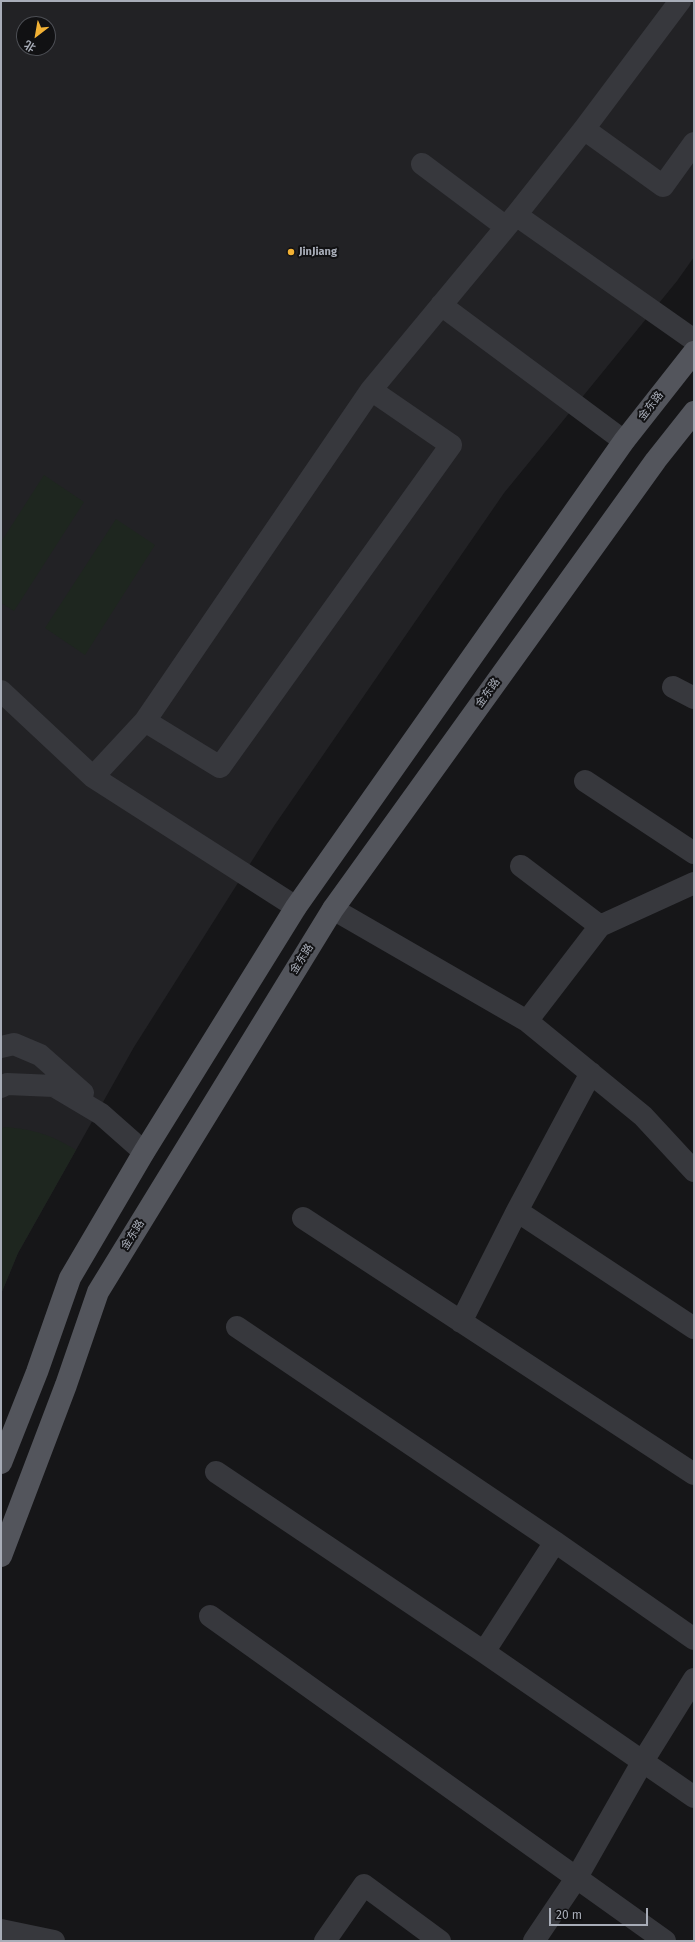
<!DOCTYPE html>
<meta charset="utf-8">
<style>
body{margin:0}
#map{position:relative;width:695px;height:1942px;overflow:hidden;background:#161618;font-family:"Fira Sans","Noto Sans SC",sans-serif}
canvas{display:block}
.frame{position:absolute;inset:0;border:2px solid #a8adb8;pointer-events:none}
.north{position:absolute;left:16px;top:16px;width:40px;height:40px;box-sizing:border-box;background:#111113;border:1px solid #4d4f55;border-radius:50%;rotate:211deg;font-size:11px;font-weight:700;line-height:16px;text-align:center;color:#a8adb8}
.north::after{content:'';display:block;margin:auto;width:14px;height:18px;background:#f2b134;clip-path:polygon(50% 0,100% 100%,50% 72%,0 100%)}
.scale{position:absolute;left:549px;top:1908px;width:99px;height:18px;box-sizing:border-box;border:2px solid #a8adb8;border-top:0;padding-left:5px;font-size:12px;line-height:14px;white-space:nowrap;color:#a8adb8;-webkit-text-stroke:3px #111113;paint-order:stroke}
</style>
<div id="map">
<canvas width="695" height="1942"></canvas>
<div class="frame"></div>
<div class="north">北</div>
<div class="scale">20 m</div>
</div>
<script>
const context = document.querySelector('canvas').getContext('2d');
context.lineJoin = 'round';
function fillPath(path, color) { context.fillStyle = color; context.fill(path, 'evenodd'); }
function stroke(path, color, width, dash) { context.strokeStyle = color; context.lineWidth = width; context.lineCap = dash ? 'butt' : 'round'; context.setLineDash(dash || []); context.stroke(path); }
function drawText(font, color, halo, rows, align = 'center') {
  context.font = font + ' "Fira Sans","Noto Sans SC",sans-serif'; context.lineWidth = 4; context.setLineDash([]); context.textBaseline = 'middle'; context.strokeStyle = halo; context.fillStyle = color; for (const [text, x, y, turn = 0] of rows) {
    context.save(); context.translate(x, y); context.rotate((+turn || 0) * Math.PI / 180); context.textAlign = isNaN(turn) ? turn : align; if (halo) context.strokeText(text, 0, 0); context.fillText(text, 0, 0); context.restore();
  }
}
fillPath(new Path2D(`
 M1,1H694V257L677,281L504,493L274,826L134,1047L18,1253L1,1294ZM24,24H48V48H24Z`), '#222225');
fillPath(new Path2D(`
 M44,475L84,502L14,611L1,603V542Z
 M116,519L155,545L85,655L45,628Z
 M5,1127C36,1130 49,1134 76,1150L18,1253L1,1294V1129Z`), '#1e261f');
stroke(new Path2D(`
 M584,129L663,186L694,143
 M422,164L506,227
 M516,215L694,340
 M441,305L624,441
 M673,687L694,698
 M1,691L93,777L296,907
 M145,721L220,767L451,445L371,390
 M93,777L145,721L371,390L516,215L584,129L680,1
 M585,781L694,853
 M521,866L600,926
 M333,909L527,1021L643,1116L694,1171
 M527,1021L600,926L694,883
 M1,1047L14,1044L40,1055L83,1093
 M1,1087L7,1084L54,1086L101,1114L144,1152
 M517,1211L694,1328
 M303,1218L694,1474
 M461,1322L517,1211L591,1073
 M237,1327L555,1542L694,1639
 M216,1472L484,1652L694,1797
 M210,1616L665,1941
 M484,1652L555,1542
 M1,1930L54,1941
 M325,1941L364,1885L440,1941
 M534,1941L577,1877L643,1761L694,1679`), '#37383d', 22);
stroke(new Path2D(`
 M1,1463L37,1372L70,1278L144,1152L296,907L624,441L694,352
 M1,1556L66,1385L98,1292L333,909L656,460L694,412`), '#53555c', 22);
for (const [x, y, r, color] of [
 [291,252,4,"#f2b134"]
]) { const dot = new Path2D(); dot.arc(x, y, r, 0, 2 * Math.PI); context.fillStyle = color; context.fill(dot); stroke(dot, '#111113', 1.5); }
drawText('bold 11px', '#a8adb8', '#111113', [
 ["JinJiang",299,252]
], 'left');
drawText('11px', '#a8adb8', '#111113', [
 ["金东路",651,406,-52],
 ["金东路",488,693,-54],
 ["金东路",302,959,-58],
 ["金东路",133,1235,-58]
]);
</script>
